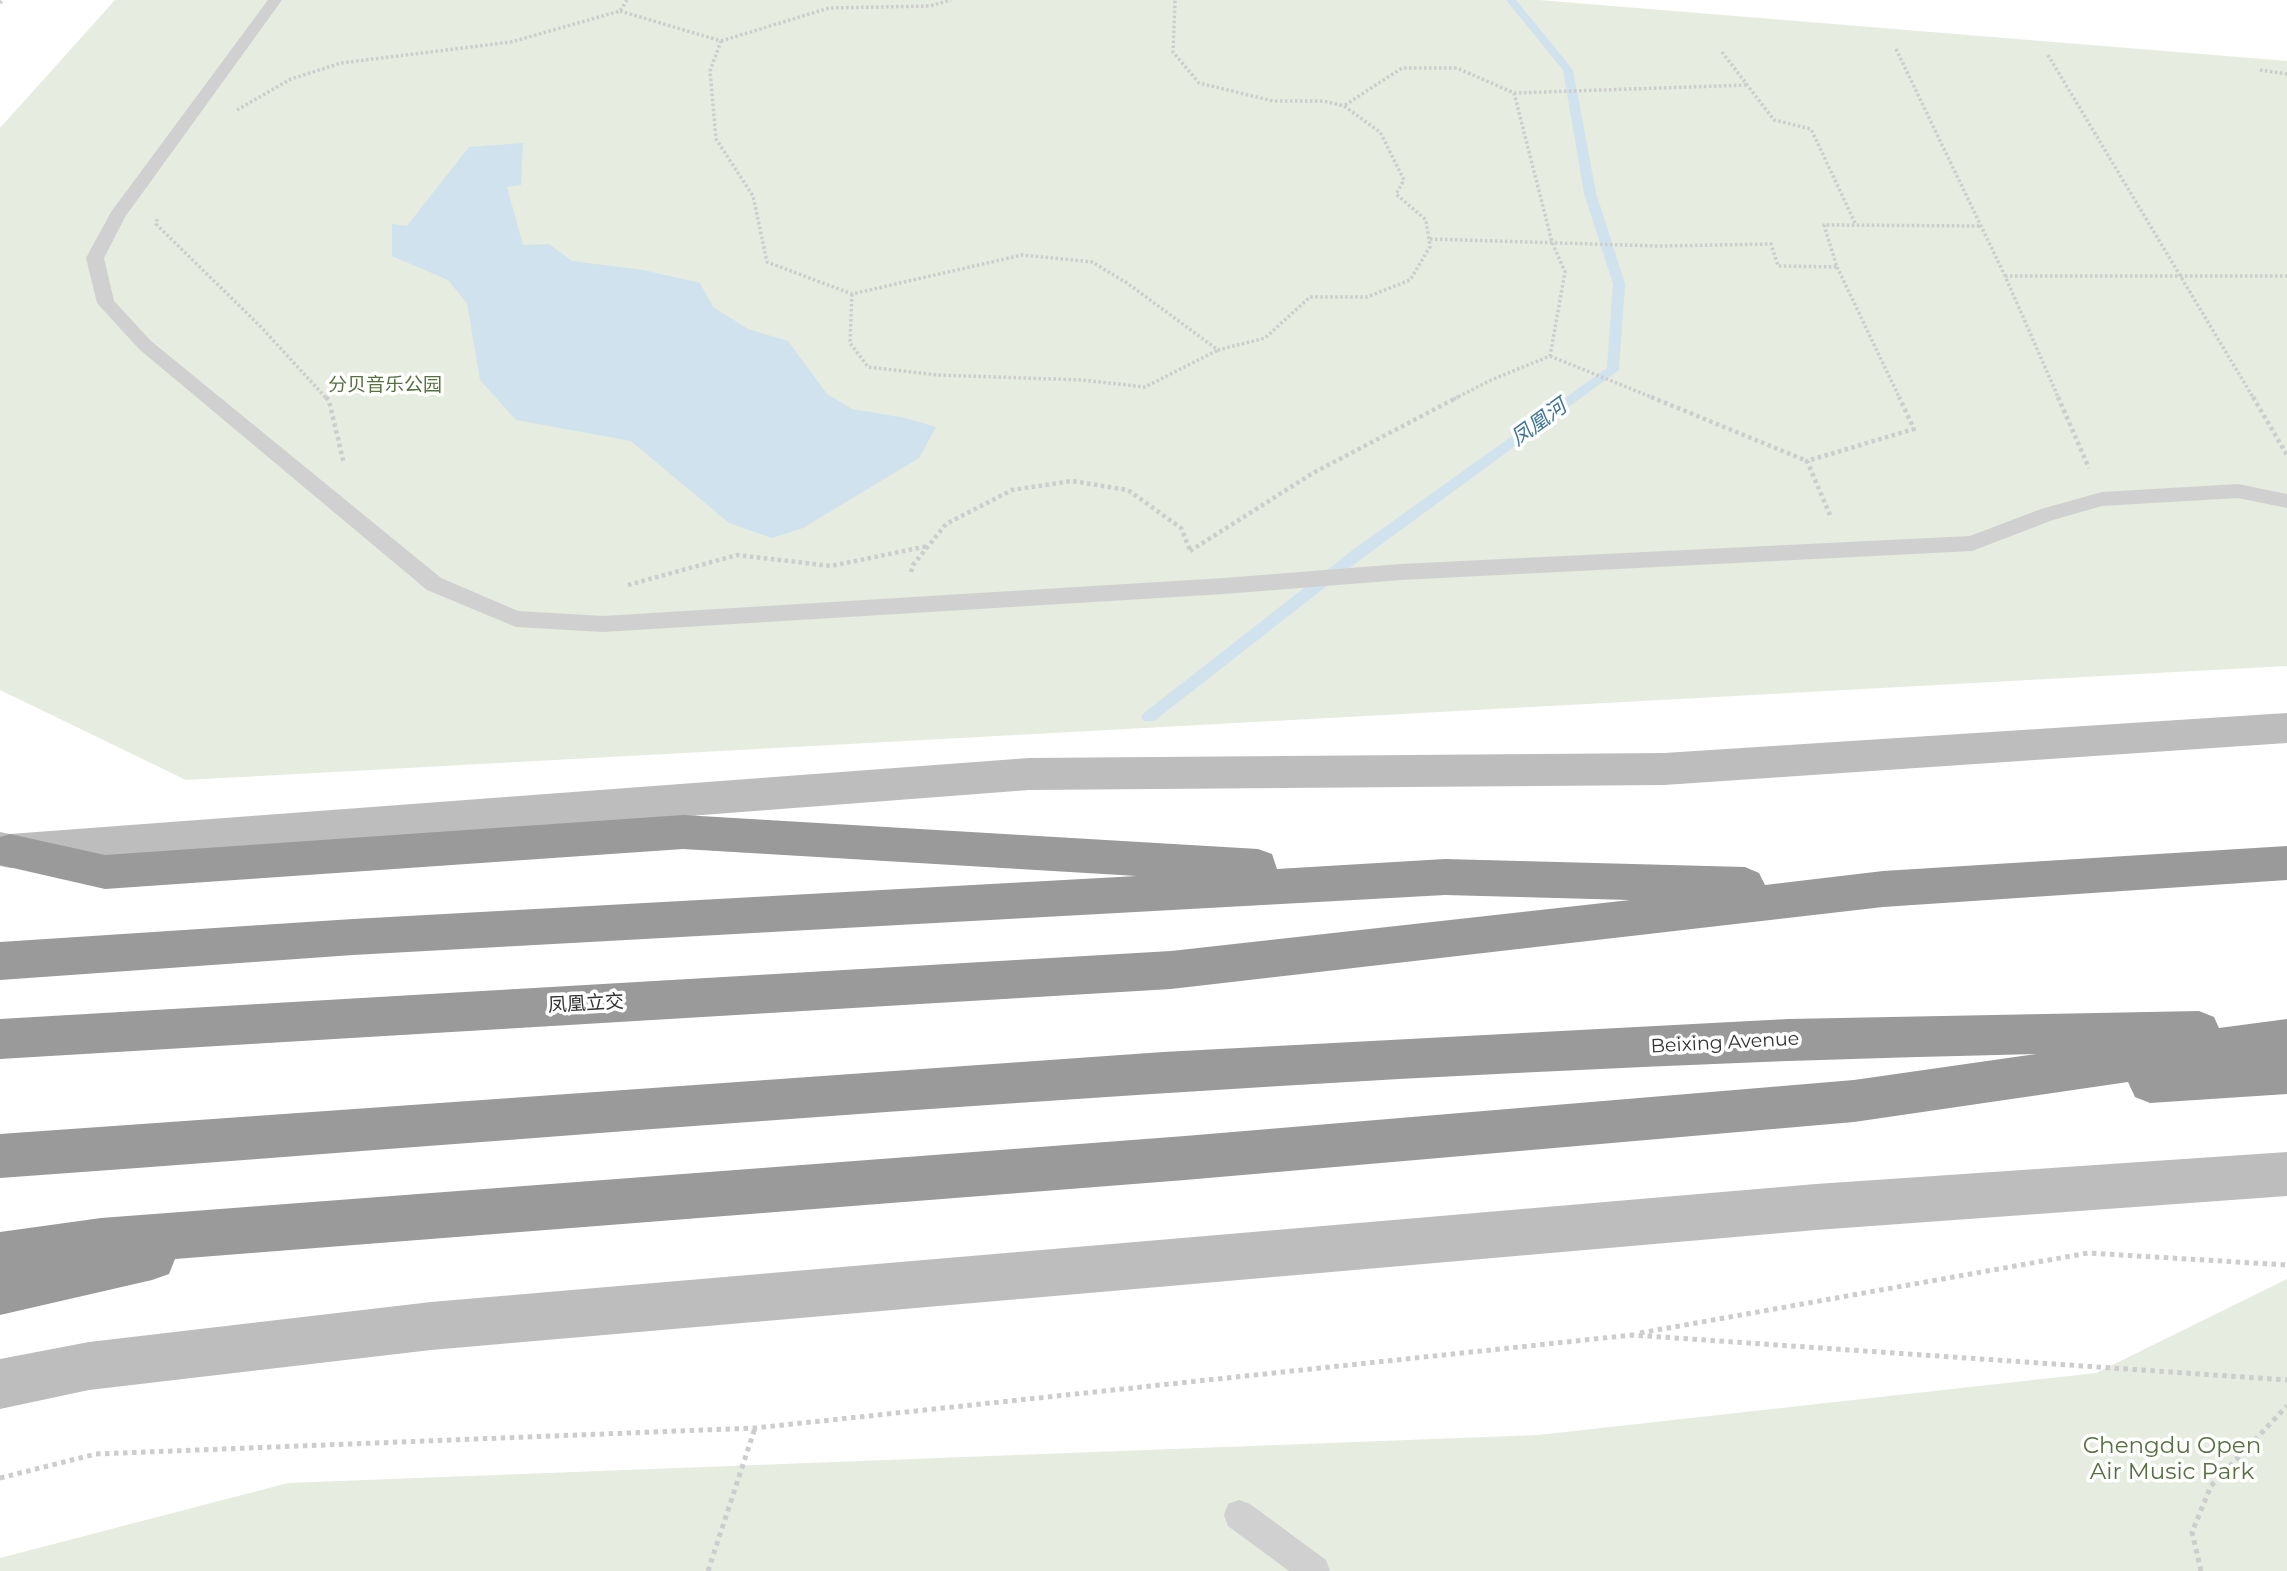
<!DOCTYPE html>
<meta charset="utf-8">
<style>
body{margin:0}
canvas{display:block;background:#fff}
</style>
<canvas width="2287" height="1571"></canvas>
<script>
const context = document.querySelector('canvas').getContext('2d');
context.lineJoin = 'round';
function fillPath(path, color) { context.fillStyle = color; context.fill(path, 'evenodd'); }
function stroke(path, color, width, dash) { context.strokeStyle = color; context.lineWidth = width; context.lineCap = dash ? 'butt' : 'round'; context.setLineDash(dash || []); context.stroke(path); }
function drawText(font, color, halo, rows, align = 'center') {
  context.font = font + ' Montserrat,"Noto Sans SC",sans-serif'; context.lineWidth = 7; context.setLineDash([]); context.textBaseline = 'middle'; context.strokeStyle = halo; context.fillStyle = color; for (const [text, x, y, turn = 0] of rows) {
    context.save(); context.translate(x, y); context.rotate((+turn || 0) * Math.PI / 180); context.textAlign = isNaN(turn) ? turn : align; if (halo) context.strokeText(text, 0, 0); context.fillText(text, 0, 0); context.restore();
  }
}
fillPath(new Path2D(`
 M115,0H1539L2287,61V666L186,780L0,690V128Z
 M2287,1279V1571H0V1558L288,1483L1538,1435L2096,1373Z`), '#e6ecdf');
fillPath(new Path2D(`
 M523,143L521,185L507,187L523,245L549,244L572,261L643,270L700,283L713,307L748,329L788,341L827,394L852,409L905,418L936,427L919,458L803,528L772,538L729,523L631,441L516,420L480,380L467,303L448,280L392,256V224L407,226L469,147Z`), '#cfe2ee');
fillPath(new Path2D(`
 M1506,0H1516L1573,70L1596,193L1625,284L1619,370L1364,557L1154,721H1144L1141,717L1144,713L1354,549L1607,368L1613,284L1584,193L1563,70Z`), '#cfe2ee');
stroke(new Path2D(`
 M0,3L3,0
 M620,11L721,41L710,71L716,139L753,196L767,262L852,294L1022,255L1092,262L1127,283L1218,350L1265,338L1310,297H1367L1410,280L1430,247L1426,220L1396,194L1404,180L1380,132L1344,106L1324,101H1273L1199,83L1173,52L1175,0
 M721,41L829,8L930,6L951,0
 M1896,49L2005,276L2059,399
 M1722,52L1774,120L1811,129L1856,225
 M2048,55L2254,399
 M2260,70L2287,74
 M1514,93L1747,85
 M1345,105L1402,68H1457L1514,93L1552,242L1565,272L1550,356L1491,380L1454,399
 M237,110L291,79L341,63L511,42L620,11L627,0
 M157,219L156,224L261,327L327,399
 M1430,239L1658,246L1771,244L1778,266L1837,267L1824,225L1981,226
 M1837,267L1900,399
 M2005,276H2287
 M852,294L850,343L868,367L938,375L1082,380L1145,387L1218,350
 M1550,356L1656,399`), '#cdcdcd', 3.5, [2.5, 2.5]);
stroke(new Path2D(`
 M326,397L329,401L344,464
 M1651,397L1807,461
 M2058,397L2089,468
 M2253,397L2287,455
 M1830,515L1807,461L1914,429L1899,397
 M1190,551L1313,473L1458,397
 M911,572L913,565L946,524L1012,490L1072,481L1128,490L1181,528L1190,550
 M628,585L737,555L831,566L928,546`), '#cdcdcd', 4.5, [3.5, 3.5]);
stroke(new Path2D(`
 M1640,1333L2088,1253L2287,1265
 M0,1478L96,1454L755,1428L1632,1335L2287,1380
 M708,1571L755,1428
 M2201,1571L2192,1532L2211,1486L2287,1406`), '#cdcdcd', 5, [4.5, 4.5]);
fillPath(new Path2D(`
 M268,0H282L125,217L104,258L114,301L151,341L441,578L518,611L603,616L1224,578L1401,564L1970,536L2041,509L2102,492L2238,484L2287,494V508L2238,498L2102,506L2053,520L1972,551L1401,580L1224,594L603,632L516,627L427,590L139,349L97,303L86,258L111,212Z
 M1239,1500L1250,1504L1326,1560L1330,1571H1289L1228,1526L1224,1515L1228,1504Z`), '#d0d0d0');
fillPath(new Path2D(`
 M2287,713V743L1664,785L1029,790L10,868L0,866V832L10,834L1029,758L1664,753Z
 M2287,1152V1196L1816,1230L431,1350L89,1390L0,1409V1359L89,1342L431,1302L1816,1184Z`), '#bdbdbd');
fillPath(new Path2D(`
 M683,815L1258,849L1272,854L1277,869L1445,859L1745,867L1759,873L1765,885L1883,871L2287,846V880L1883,907L1171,989L0,1059V1019L1171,951L1630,900L1445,895L353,955L0,980V942L353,919L1137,876L683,849L105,889L0,865V837L10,834L105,855Z
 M2199,1011L2214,1017L2219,1028L2287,1019V1094L2150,1103L2135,1097L2128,1082L1854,1122L1185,1180L175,1259L169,1274L152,1280L0,1315V1232L101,1218L1185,1136L1854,1080L2036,1054C1356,1068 678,1129 0,1178V1134L1163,1052L1788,1019Z`), '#9a9a9a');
drawText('19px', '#56703f', '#fff', [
 ["分贝音乐公园",385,385]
]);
drawText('19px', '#333', '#fff', [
 ["凤凰立交",586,1004,-3],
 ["Beixing Avenue",1725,1043,-3]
]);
drawText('italic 21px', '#3f7597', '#fff', [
 ["凤凰河",1539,423,-36]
]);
drawText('23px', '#56703f', '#fff', [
 ["Chengdu Open",2172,1446],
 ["Air Music Park",2172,1472]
]);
</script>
